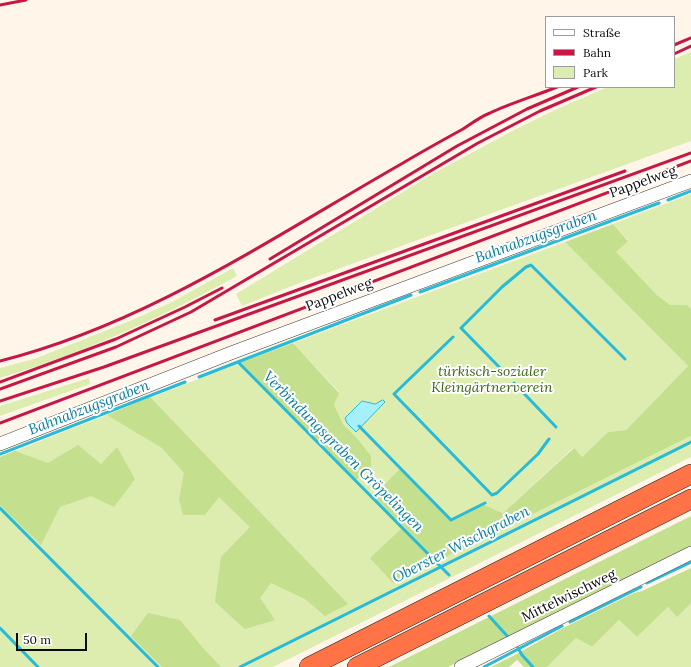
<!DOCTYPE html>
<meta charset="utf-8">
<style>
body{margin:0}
#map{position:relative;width:691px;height:667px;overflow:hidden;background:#fff6e9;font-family:Lora,serif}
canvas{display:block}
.legend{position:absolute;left:545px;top:16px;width:130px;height:72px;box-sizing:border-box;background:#fff;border:1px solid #9d9d9d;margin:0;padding:5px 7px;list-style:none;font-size:12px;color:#0b0b0b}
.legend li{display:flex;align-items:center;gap:8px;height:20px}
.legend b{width:20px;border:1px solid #9d9d9d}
.scale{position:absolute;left:16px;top:633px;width:71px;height:18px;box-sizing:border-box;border:2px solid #0b0b0b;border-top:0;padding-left:5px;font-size:12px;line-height:14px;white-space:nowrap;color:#0b0b0b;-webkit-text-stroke:3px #fff;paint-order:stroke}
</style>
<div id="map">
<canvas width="691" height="667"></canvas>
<ul class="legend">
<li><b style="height:5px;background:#fff"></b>Straße</li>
<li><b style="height:5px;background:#c71746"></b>Bahn</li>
<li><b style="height:11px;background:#ddedaf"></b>Park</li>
</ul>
<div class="scale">50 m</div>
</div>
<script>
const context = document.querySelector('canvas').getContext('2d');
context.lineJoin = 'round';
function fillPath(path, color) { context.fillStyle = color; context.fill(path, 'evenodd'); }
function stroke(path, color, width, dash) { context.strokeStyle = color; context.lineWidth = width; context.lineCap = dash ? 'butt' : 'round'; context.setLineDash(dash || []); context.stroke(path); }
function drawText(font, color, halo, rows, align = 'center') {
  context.font = font + ' Lora,serif'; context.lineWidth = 4; context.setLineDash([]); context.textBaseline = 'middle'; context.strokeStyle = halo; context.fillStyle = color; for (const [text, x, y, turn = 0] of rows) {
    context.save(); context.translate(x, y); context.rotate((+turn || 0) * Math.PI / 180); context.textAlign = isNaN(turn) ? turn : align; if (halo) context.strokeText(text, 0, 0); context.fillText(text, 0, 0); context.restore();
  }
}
fillPath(new Path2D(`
 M691,52V141L302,282L242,306L236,294L434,173L514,130L559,108L608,87H674V59Z
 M691,194V309L687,305H670L657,295L615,252L628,240L613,224Z
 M565,242L688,366L626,430L608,432L582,457L573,448L503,513L482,504L450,519L438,505L401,468V529L393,583L691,436V457L273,667H0V457L239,363L355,481V436L343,424L334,405L339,392L293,343Z
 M233,268L237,276C161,318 83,353 0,378V368L37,358L137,318L172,302Z
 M89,378L90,384L0,416V406Z
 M691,603V667H547L576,638L592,647L619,620L637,637L668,607L677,616Z`), '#ddedaf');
fillPath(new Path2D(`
 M613,224L628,241L616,252L657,295L670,305H687L691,309V436L393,583L370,558L401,529L371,498L401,468L438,505L450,519L482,504L503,513L574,448L582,457L608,432L626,430L688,366L565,242Z
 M293,343L339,393L334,405L343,424L355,436L371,456V466L355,481L239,363Z
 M150,397L348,604L325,616L305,599L271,583L260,598L275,620L245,629L215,602L221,557L250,527L219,497L205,515H183L179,499L184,473L162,448L107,415Z
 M78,445L101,464L117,447L135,479L114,507L91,496L60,507L41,545L0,505V457L15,451L48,463Z
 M691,516V546L448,667H389Z
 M691,568V603L677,617L668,607L637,637L619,620L592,647L576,638L547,667H524L517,660L509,667H491L513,656L565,627L634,593L642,591Z
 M148,613L180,620L203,648L221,667H162L131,636Z`), '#c4df8d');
const water = new Path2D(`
 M383,400L385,402L356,432L347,423L345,418L362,401L375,404Z`);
fillPath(water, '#a8effc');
stroke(water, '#28bad9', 1);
stroke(new Path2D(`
 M668,200L691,191
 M420,292L659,203
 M453,337L394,394L492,495L497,493L538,454L549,439
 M238,362L449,575
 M504,372L461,328L502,287L526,267L531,265L625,359
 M199,377L411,295
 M514,383L556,427
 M359,426L451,520L485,503
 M0,454L185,382
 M0,508L158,667
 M647,583L691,562
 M489,616L509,638
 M570,622L641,587
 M0,628L38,667
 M518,648L522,655L533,667
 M240,667L691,442
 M484,667L562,626`), '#28bad9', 3);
const minor = new Path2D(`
 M0,444L231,353L691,181
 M461,667L691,553`);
const highway = new Path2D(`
 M309,667L691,474
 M357,667L691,499`);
stroke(minor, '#3e3e3e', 14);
stroke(highway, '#1c1c1c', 20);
stroke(minor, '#fff', 13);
stroke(highway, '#ff7347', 19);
stroke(new Path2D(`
 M0,5L26,0
 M674,45L691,38
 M674,54L691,46
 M270,259L457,146L527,109L578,87
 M215,320L625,171
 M0,361C147,324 273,237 403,163C423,151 443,140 463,129C472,123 480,117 490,113C511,103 535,96 557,87
 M0,382L116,339L185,307L222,288
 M0,389L116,347L191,312L478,143L540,111L596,87
 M0,401L104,367L691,153
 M0,423L691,161`), '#c71746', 3);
drawText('14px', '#0b0b0b', '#fff', [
 ["Pappelweg",643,182,-20],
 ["Pappelweg",339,295,-21],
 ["Mittelwischweg",569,596,-26]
]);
drawText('italic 14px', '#396716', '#fff', [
 ["türkisch-sozialer",492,372],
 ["Kleingärtnerverein",492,388]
]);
drawText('italic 15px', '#0a7fa0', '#fff', [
 ["Bahnabzugsgraben",536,237,-20],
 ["Bahnabzugsgraben",89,408,-21],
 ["Verbindungsgraben Gröpelingen",343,452,45],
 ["Oberster Wischgraben",461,545,-27]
]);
</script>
